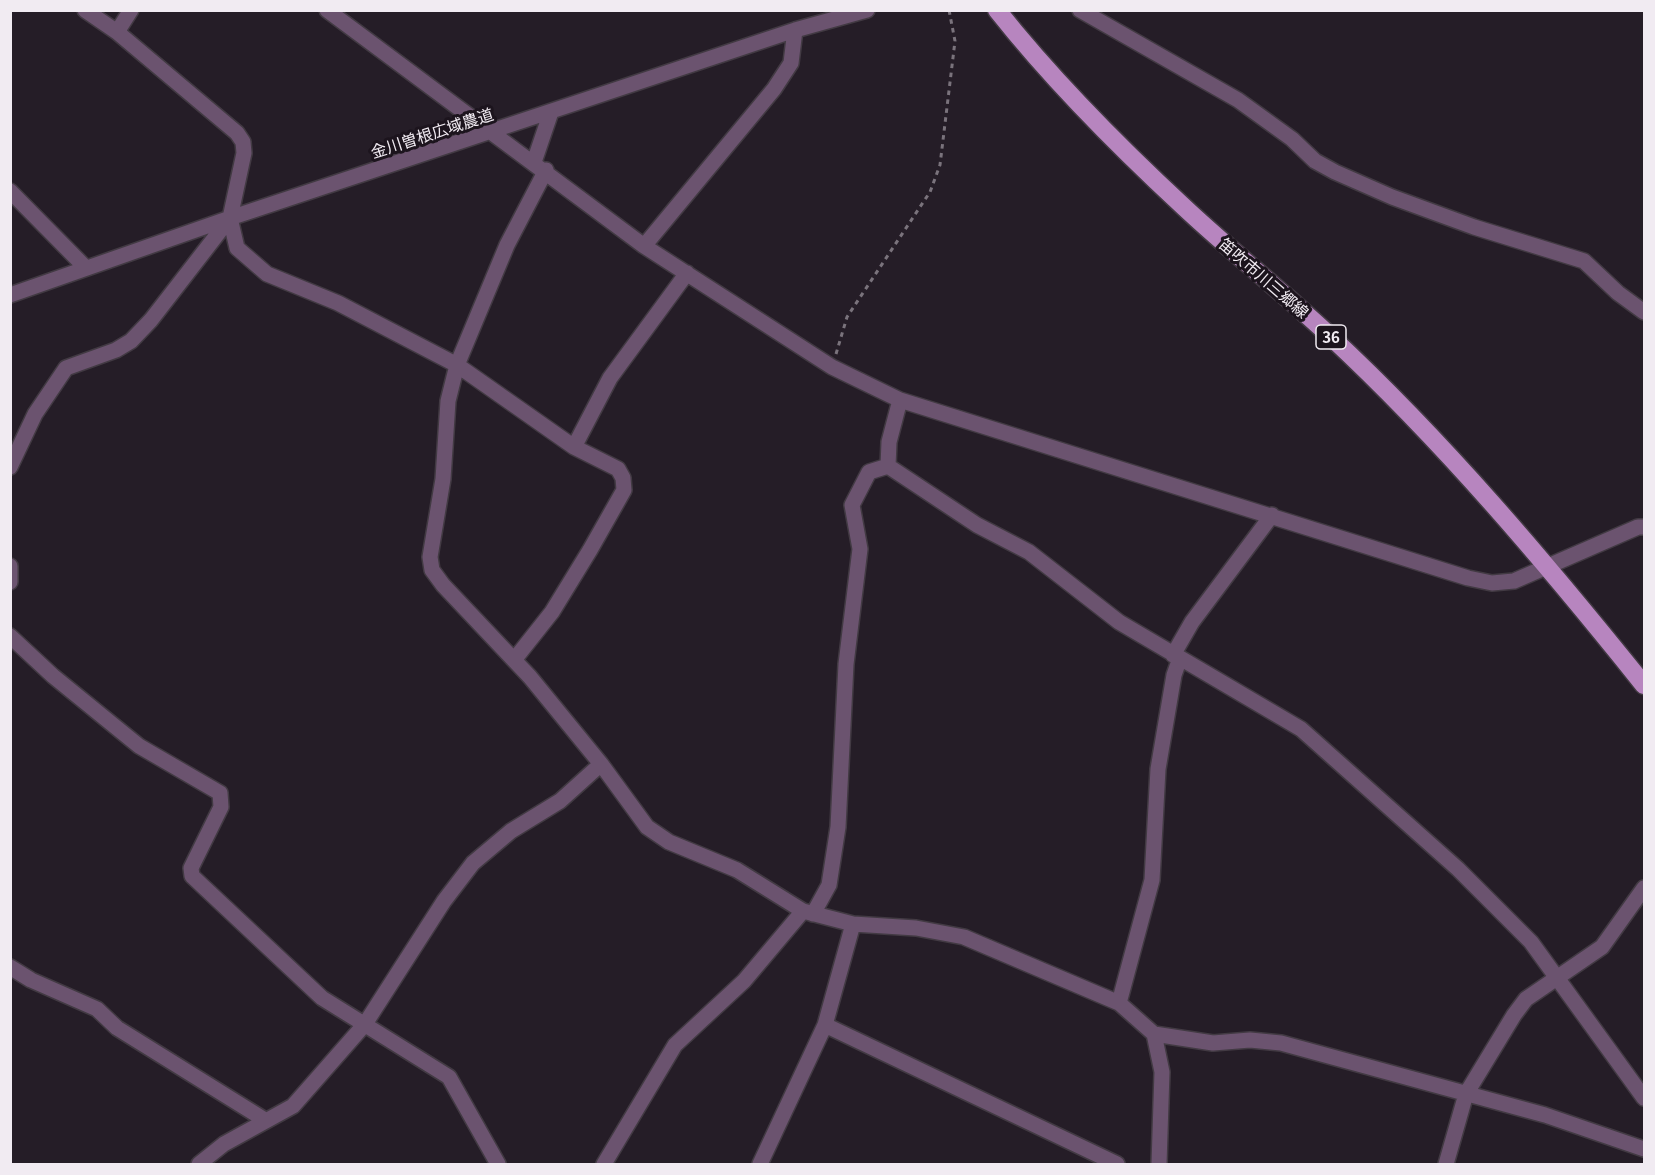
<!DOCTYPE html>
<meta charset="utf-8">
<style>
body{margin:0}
#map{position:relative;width:1655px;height:1175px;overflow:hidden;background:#251d27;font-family:Georgia,serif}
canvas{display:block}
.frame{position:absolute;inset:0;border:12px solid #f1ebf2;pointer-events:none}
</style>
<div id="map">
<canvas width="1655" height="1175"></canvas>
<div class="frame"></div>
</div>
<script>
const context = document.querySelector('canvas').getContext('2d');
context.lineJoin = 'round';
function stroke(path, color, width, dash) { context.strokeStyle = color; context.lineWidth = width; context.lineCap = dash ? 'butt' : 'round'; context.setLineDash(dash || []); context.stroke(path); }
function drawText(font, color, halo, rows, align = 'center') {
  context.font = font + ' Georgia,"Noto Sans JP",serif'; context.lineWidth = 6; context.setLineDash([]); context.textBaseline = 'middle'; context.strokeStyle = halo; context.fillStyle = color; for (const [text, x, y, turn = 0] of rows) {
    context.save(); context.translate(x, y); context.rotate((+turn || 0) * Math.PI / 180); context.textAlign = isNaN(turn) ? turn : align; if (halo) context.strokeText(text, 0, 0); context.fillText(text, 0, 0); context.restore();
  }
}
const minor = new Path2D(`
 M85,10L117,32L237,133L243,142L244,153L230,218L237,248L267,274L338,303L457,365L574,447L618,469L623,478L624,490L590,550L552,612L514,660
 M327,10L644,246L832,367L900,400L1468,578L1492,583L1514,581L1638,527H1644
 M1080,10L1238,100L1292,139L1315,161L1335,172L1392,197L1474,227L1584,261L1618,293L1644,312
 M117,32L131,10
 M534,162L551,112
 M546,170L507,245L457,365L448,401L443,479L430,557L432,570L443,585L530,677L601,764L647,827L669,842L737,870L803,911L853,924L916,928L964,937L1119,1003L1154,1034L1213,1043L1250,1040L1281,1043L1545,1115L1644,1149
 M10,191L86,268
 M644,246L774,89L791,63L795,30
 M10,295L230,218L795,30L867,10
 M574,447L610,378L687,273
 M888,466L977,525L1029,552L1119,622L1301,729L1458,869L1531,942L1644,1098
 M888,466L889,442L900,400
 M10,467L35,414L66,368L116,350L131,341L151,320L230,218
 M10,566V582
 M10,636L53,676L139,746L220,793L221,807L191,868L192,876L322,998L449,1077L498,1164
 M1173,655L1192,622L1272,515
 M813,914L829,885L838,827L846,664L860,549L852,505L869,472L888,466
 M10,967L31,980L97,1009L117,1028L265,1120
 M1119,1003L1152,880L1158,769L1174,675L1180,658
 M825,1025L1117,1164
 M1154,1034L1162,1072L1159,1164
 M199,1164L224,1144L293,1106L365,1024L444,901L473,863L511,831L560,801L601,764
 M604,1164L675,1045L744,981L803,911
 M760,1164L825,1025L853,924
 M1446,1164L1466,1094L1514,1015L1526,999L1602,947L1644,888`);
const major = new Path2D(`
 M997,10C1054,82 1118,146 1185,208C1232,252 1283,292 1330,336C1445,443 1546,563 1644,685`);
stroke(minor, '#423a43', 18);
stroke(major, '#423a43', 21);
stroke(new Path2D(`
 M836,354L847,317L930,192L940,165L955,41L949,10`), '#7a737c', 3, [4.5, 4.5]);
stroke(minor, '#6b536f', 15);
stroke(major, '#b785bf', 18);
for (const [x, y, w] of [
 [1331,337,30]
]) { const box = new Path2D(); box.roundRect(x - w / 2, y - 12, w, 24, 4.5); context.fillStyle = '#1c141d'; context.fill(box); stroke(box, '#f1ebf2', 1.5); }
drawText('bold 15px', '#f1ebf2', null, [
 ["36",1331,337]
]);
drawText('16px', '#f1ebf2', '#1c141d', [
 ["金川曽根広域農道",432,133,-18],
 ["笛吹市川三郷線",1264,278,41]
]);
</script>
